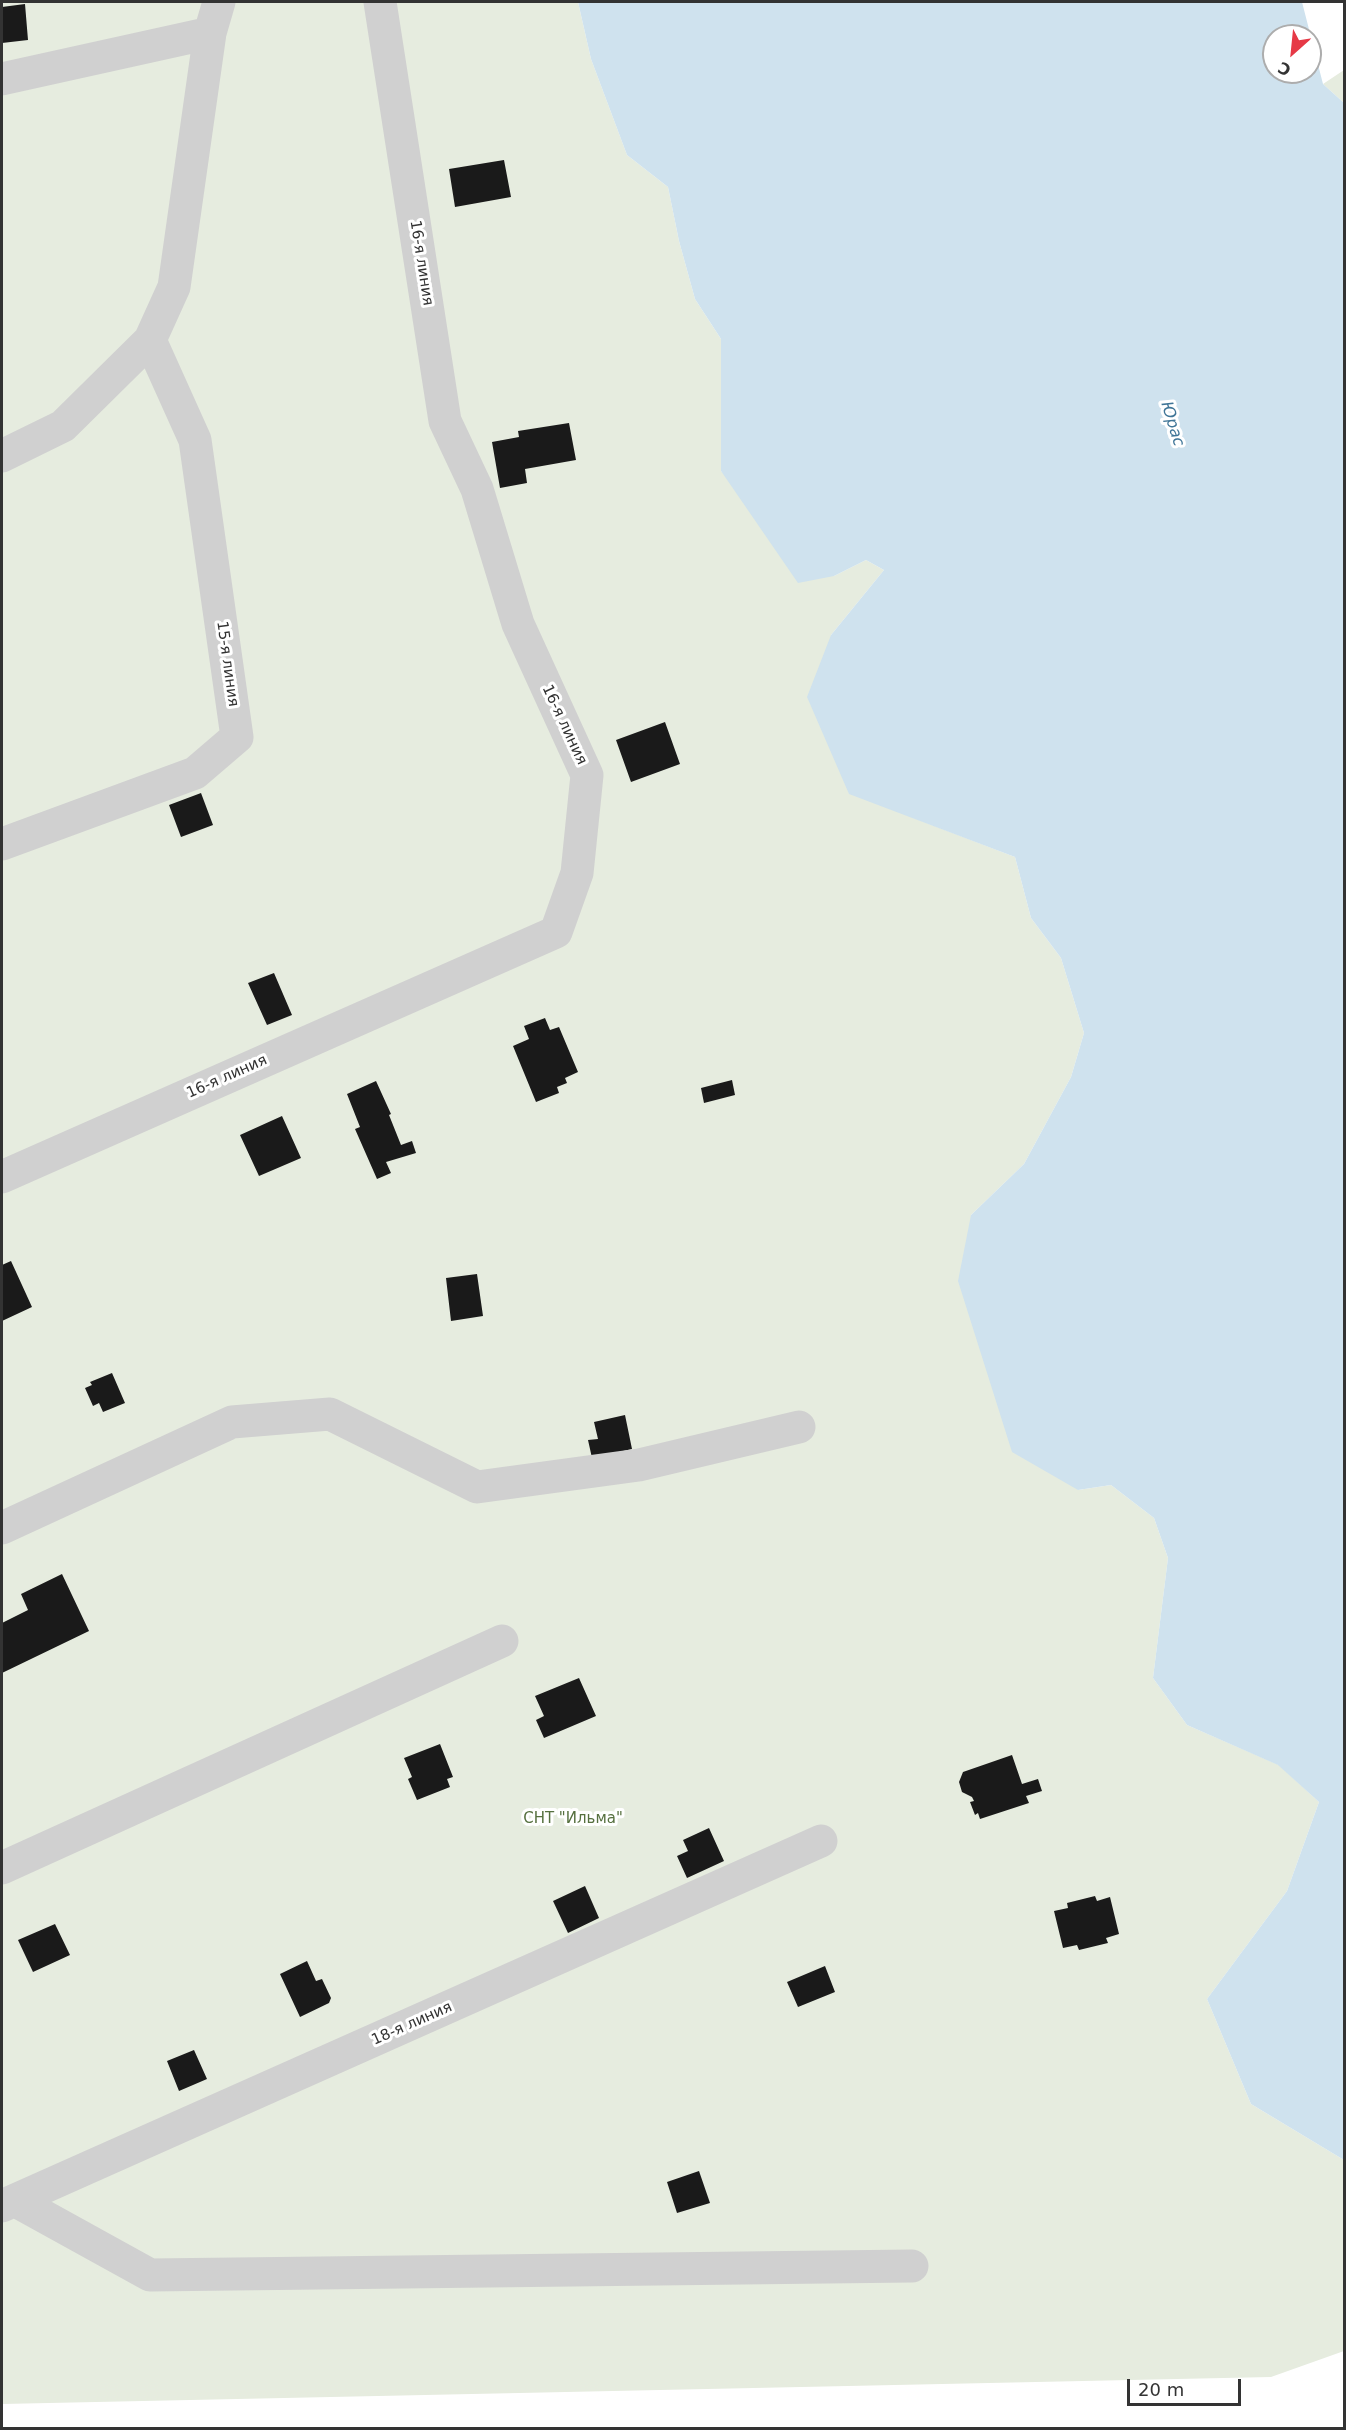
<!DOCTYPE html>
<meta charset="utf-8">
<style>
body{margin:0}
#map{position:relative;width:1346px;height:2430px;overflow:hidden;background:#fff;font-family:"DejaVu Sans",sans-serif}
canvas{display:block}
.frame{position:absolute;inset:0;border:3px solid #333;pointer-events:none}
.north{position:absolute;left:1262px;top:24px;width:60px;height:60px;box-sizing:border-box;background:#fff;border:2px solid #adadad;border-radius:50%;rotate:207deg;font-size:16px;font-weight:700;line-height:24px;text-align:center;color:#333}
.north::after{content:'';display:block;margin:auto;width:21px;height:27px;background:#e63946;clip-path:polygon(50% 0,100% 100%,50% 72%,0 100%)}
.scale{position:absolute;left:1127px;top:2379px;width:114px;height:27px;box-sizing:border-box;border:3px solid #333;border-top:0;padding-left:8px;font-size:18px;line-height:21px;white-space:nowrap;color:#333;-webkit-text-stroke:4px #fff;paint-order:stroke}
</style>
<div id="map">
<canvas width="1346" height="2430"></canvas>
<div class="frame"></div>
<div class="north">С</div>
<div class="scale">20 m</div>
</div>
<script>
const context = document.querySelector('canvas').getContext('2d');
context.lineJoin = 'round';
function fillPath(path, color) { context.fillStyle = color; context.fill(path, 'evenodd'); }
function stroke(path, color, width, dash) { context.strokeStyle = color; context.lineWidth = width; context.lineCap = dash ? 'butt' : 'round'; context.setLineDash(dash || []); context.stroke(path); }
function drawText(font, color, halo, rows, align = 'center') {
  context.font = font + ' "DejaVu Sans",sans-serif'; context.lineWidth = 6; context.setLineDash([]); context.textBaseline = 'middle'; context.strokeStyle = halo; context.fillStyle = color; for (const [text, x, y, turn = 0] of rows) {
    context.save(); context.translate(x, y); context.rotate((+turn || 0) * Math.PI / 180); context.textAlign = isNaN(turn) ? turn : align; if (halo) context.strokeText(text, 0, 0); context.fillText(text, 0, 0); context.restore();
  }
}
fillPath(new Path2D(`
 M2,2H578L591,59L627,155L668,187L679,241L695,299L721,339V471L834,576L866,560L884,570L831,635L849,793L1015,857L1031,918L1061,958L1084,1033L1071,1077L1024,1164L971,1215L1078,1490L1111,1485L1154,1518L1168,1558L1153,1678L1187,1725L1279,1765L1319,1802L1287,1891L1207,1999L1251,2104L1344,2160V2351L1271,2377L2,2404Z
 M1344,70V103L1323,84Z`), '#e6ecdf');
fillPath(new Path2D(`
 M578,2H1302L1323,84L1344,103V2160L1251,2104L1207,1999L1287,1891L1319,1802L1278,1765L1187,1725L1153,1678L1168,1558L1154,1518L1111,1485L1078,1490L1012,1452L958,1281L971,1215L1024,1164L1071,1077L1084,1033L1061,958L1031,918L1015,857L849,794L807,697L831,635L884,570L866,560L834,576L798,583L721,471V339L695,299L679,241L668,187L627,155L591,59ZM1274,36H1310V72H1274Z`), '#cfe2ee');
fillPath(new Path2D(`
 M25,4L28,40L2,43V7Z
 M504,160L511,197L455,207L449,169Z
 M569,423L576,460L525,469L527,483L500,488L492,442L519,437L518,431Z
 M665,722L680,764L631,782L616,740Z
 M201,793L213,825L181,837L169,805Z
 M274,973L292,1015L267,1025L248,983Z
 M545,1018L550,1030L559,1027L578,1072L565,1078L567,1083L557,1087L559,1093L536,1102L513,1046L529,1039L524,1026Z
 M732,1080L735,1095L704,1103L701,1088Z
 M376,1081L391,1114L389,1115L401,1145L412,1141L416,1153L386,1162L391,1173L377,1179L355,1129L360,1127L347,1094Z
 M282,1116L301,1158L259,1176L240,1135Z
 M11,1261L32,1307L2,1321V1265Z
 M477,1274L483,1316L451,1321L446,1278Z
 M112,1373L125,1403L103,1412L99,1403L93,1406L85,1388L92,1385L90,1382Z
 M625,1415L632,1449L592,1458L588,1440L598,1439L594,1422Z
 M62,1574L89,1631L2,1673V1623L28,1610L21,1594Z
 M579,1678L596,1716L544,1738L536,1720L544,1716L535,1696Z
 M440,1744L453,1777L447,1779L450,1787L417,1800L408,1779L412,1777L404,1758Z
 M1012,1755L1022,1784L1038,1779L1042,1791L1026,1796L1029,1803L980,1819L978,1813L975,1815L970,1802L974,1801L972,1797L962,1792L959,1782L963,1772Z
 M709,1828L724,1861L687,1878L677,1856L688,1851L683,1840Z
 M585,1886L599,1918L568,1933L553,1901Z
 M1095,1896L1097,1901L1110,1897L1119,1934L1106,1938L1108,1943L1079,1950L1077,1945L1063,1948L1054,1911L1068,1908L1067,1903Z
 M55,1924L70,1955L33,1972L18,1940Z
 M307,1961L316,1981L322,1979L331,1998L329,2003L300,2017L280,1974Z
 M825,1966L835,1992L798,2007L787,1982Z
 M194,2050L207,2079L179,2091L167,2061Z
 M699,2171L710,2203L677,2213L667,2182Z`), '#1a1a1a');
stroke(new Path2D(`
 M2,79L210,33
 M2,456L63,426L150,340L174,287L210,33L219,2
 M2,844L195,773L237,737L195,440L150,340
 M2,1177L556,932L577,873L587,775L518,624L477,489L445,421L380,2
 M2,1528L232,1422L330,1414L477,1487L639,1465L799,1427
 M2,1868L502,1641
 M16,2201L150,2275L912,2266
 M2,2206L821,1841`), '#d0d0d0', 33);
drawText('15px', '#333', '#fff', [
 ["16-я линия",421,263,81],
 ["15-я линия",227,664,82],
 ["16-я линия",564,725,65],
 ["16-я линия",227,1077,-24],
 ["18-я линия",412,2024,-24]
]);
drawText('15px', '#56703f', '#fff', [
 ["СНТ \"Ильма\"",573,1819]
]);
drawText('italic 16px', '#3f7597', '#fff', [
 ["Юрас",1172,424,73]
]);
</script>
